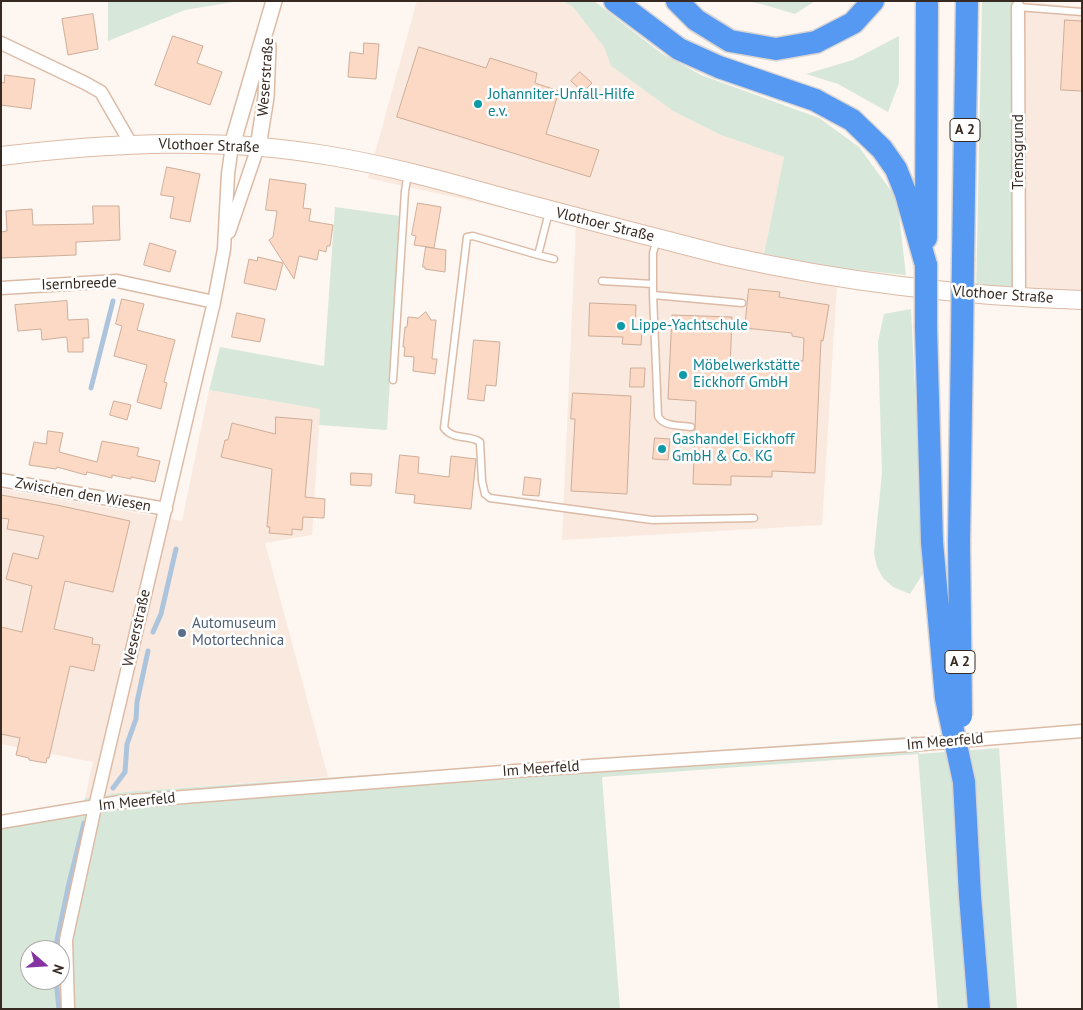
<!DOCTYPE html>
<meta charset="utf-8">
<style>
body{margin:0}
#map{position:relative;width:1083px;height:1010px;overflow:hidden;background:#fdf6f1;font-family:"PT Sans",sans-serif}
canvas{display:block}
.frame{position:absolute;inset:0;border:2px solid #372a22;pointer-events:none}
.north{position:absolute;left:20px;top:940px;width:50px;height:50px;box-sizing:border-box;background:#fff;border:1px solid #afaaa7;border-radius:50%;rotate:109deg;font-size:14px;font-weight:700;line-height:20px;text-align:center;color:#372a22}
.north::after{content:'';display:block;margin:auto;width:18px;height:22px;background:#8633a1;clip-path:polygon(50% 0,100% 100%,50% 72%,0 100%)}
</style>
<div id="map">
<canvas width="1083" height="1010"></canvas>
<div class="frame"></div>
<div class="north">N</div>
</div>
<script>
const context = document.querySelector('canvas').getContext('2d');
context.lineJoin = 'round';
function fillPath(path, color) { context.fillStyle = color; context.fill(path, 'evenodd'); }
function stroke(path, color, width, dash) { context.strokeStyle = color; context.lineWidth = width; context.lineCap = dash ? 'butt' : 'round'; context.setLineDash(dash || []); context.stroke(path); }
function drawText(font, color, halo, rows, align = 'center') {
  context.font = font + ' "PT Sans",sans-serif'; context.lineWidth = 5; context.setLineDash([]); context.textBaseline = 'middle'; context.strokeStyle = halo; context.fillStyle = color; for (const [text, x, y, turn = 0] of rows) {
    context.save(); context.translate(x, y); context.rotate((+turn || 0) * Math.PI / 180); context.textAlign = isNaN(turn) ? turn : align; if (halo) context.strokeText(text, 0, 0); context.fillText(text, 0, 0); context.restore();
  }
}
fillPath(new Path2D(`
 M417,1H563L573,7L604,47L611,66L673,111L721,135L784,157L764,254L838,268L822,525L562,540L576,224L368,178Z
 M1016,1L1082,7V310L1014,302Z
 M209,390L320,409L312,535L265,543L328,777L125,792L85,798L93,762L1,744V489L182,521Z`), '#fae9df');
fillPath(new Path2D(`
 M108,1H239L185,10L108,41Z
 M563,1H594L661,53L701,75L819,118L859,147L897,199L906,275L838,268L764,254L784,157L721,135L673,111L611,66L604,47L573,7Z
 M747,1H815L795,14L765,5Z
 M982,1H1016L1014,302L976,297Z
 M899,36V83L888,112L838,84L806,74L853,60Z
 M335,207L400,216L387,430L319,425L320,409L209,390L220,347L324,366Z
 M911,309L924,572L910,594L893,587L883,578L877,567L874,553L882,473L878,342L884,314Z
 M917,736L919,754L999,748L1017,1009H938L918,754L602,777L620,1009H1V829L78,816L85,798L125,792ZM30,950H60V980H30Z`), '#d7e8da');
stroke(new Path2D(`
 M91,388L113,301
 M153,632L161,614L176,549
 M113,788L125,772L127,744L136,719L137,702L148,651
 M55,950L69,883L84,823
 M56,980L59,1009`), '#adc4dd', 5);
const building = new Path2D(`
 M93,14L98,49L68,55L62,19Z
 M1065,20L1082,21V91L1061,90Z
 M173,36L203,46L197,63L222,72L210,105L155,85Z
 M364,43L379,44L376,79L348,77L350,52L363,54Z
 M419,47L486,68L490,58L537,73L535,83L559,91L546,134L599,150L590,177L397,117Z
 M580,72L592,83L583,92L571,81Z
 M5,75L35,79L31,109L1,105V82L4,83Z
 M167,167L200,174L190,222L170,218L174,197L161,195Z
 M270,179L306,184L303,208L311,209L309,221L333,225L330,246H327L326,252L319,250L317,260L299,256L294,279L269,240L273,237L277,211L266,210Z
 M418,203L441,207L434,248L414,245L416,236L412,235Z
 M93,206H119L120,240L76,242V255L1,258V232L7,231L6,211L32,209L33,225L93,224Z
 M150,243L176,251L170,272L144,265Z
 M426,247L446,250L445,272L425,269V267H423Z
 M258,257L283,263L276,290L244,283L249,259L257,261Z
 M749,289L780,292L779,297L829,305L823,341L821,340L815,473L772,471V477L731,476V485L693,484L696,401L668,399L672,315L732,317L730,369L755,370L756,364L773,365V370L798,371V361H803L804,338L792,336V333L745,328Z
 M122,299L144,304L137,330L175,340L164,382L167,383L161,409L137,402L147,365L114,356L122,326L116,324Z
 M67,301L68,320L88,319L89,338H83V352H68L67,339L66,337L42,340L41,329L18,331L15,305Z
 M590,303L636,305L635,330H642L641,345L622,344L623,337L589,336Z
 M426,312L431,320H436L432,359H437L435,374L413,371L414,357L404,356L405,347H403L405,327H407L408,317L418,318Z
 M237,313L265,319L260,342L232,337Z
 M474,340L500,342L496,386L486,385L484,401L468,399Z
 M631,368H645L644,387H630Z
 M573,393L631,396L627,494L571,491L575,419H571Z
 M114,401L131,405L127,420L110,415Z
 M276,417L312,420L305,497L325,499L324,518L303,517L302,530L292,529V535L269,533L270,527H267L272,469L221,457L225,440H228L232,423L275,434Z
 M48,431L63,433L59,452L97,462L102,441L139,448L137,456L160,461L155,482L131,477V479L112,475V478L87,472L86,475L57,467L56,469L29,465L34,442L46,444Z
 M655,438L670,439L668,460L653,459Z
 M400,455L419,457L418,473L449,477L451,456L476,459L471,509L414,503L415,495L396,493Z
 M351,473L372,474L371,486L351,485Z
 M525,477L541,479L539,496L523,495Z
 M1,495L57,505L130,521L113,592L65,581L54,629L93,638L92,644L100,645L94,671L70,666L49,758H47L46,763L29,760V758L16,755L20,738L1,734V627L22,632L32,586L6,579L13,553L38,559L44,536L7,529L9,519L1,518Z`);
fillPath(building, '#fbd9c4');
stroke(building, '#ceae99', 1);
const service = new Path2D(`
 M1019,4L1018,7L1082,12
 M549,212L538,255L473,236L467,237L444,428C454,441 469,434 480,442L482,481L485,494L490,498L652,520L754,518
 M657,239L653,253V295L658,416C663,427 680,425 691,427
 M538,255L554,259
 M602,281L653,284
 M653,295L742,303
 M393,380L405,191L408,173`);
const minor = new Path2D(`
 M1018,7L1019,298
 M1,43L85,83L101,92L131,144
 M229,232L258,147
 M1,288L117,281L214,302
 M1,480L166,509
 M1,822L120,802L528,770L923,744L1082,731
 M68,1009L66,940L95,807L214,302L224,249L228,174L232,145`);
const tertiary = new Path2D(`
 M232,145L274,1
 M258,147L266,97L268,46`);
const secondary = new Path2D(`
 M1,156C109,143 218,137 325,155C387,165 447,182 508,199C552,211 597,222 641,234C670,241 698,249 727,256C843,282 963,296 1082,300`);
const motorway = new Path2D(`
 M615,1L679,49L719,67L815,100L852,120L882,149L896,169L906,194L926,265
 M677,1L696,20L730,41L776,49L816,42L853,23L873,1
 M926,238L927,1
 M963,258L967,1
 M926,328L932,542
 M959,542L962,339
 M964,782L970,896L979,1009`);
stroke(service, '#dcbba6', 9);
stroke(minor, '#dcbba6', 15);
stroke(tertiary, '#dcbba6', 18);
stroke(secondary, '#dcbba6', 20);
stroke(motorway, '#d7d4d3', 25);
stroke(service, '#fff', 6);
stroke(minor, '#fff', 12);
stroke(tertiary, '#fff', 15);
stroke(secondary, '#fff', 18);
stroke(motorway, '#5699f3', 22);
const motorwayBridge = new Path2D(`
 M926,328V265
 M962,339L963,258
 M932,542L946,698L964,782
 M959,542L961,716`);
stroke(motorwayBridge, '#d7d4d3', 25, []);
stroke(motorwayBridge, '#5699f3', 22);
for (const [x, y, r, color] of [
 [478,104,5,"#0f9aa8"],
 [621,326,5,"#0f9aa8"],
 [683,375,5,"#0f9aa8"],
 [662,449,5,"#0f9aa8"],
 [182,633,5,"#5c6f8a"]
]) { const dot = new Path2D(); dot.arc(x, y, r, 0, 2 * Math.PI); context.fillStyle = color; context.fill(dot); stroke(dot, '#fff', 2); }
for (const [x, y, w] of [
 [965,130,30],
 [960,662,30]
]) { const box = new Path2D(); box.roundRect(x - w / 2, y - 11.5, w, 23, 4); context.fillStyle = '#fff'; context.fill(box); stroke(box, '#372a22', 1); }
drawText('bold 14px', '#372a22', null, [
 ["A 2",965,130],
 ["A 2",960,662]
]);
drawText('15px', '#372a22', '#fff', [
 ["Weserstraße",266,77,-86],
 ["Vlothoer Straße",209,146,2],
 ["Tremsgrund",1019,152,-90],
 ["Vlothoer Straße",605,225,14],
 ["Isernbreede",79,284,-2],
 ["Vlothoer Straße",1003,295,4],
 ["Zwischen den Wiesen",83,495,10],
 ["Weserstraße",137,628,-77],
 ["Im Meerfeld",945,742,-5],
 ["Im Meerfeld",541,769,-4],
 ["Im Meerfeld",137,802,-6]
]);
drawText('15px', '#0d838f', '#fff', [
 ["Johanniter-Unfall-Hilfe",488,95],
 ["e.v.",488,112],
 ["Lippe-Yachtschule",631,326],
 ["Möbelwerkstätte",693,366],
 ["Eickhoff GmbH",693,383],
 ["Gashandel Eickhoff",672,440],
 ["GmbH & Co. KG",672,457]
], 'left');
drawText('15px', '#4e5e75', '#fff', [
 ["Automuseum",192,624],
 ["Motortechnica",192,641]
], 'left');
</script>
